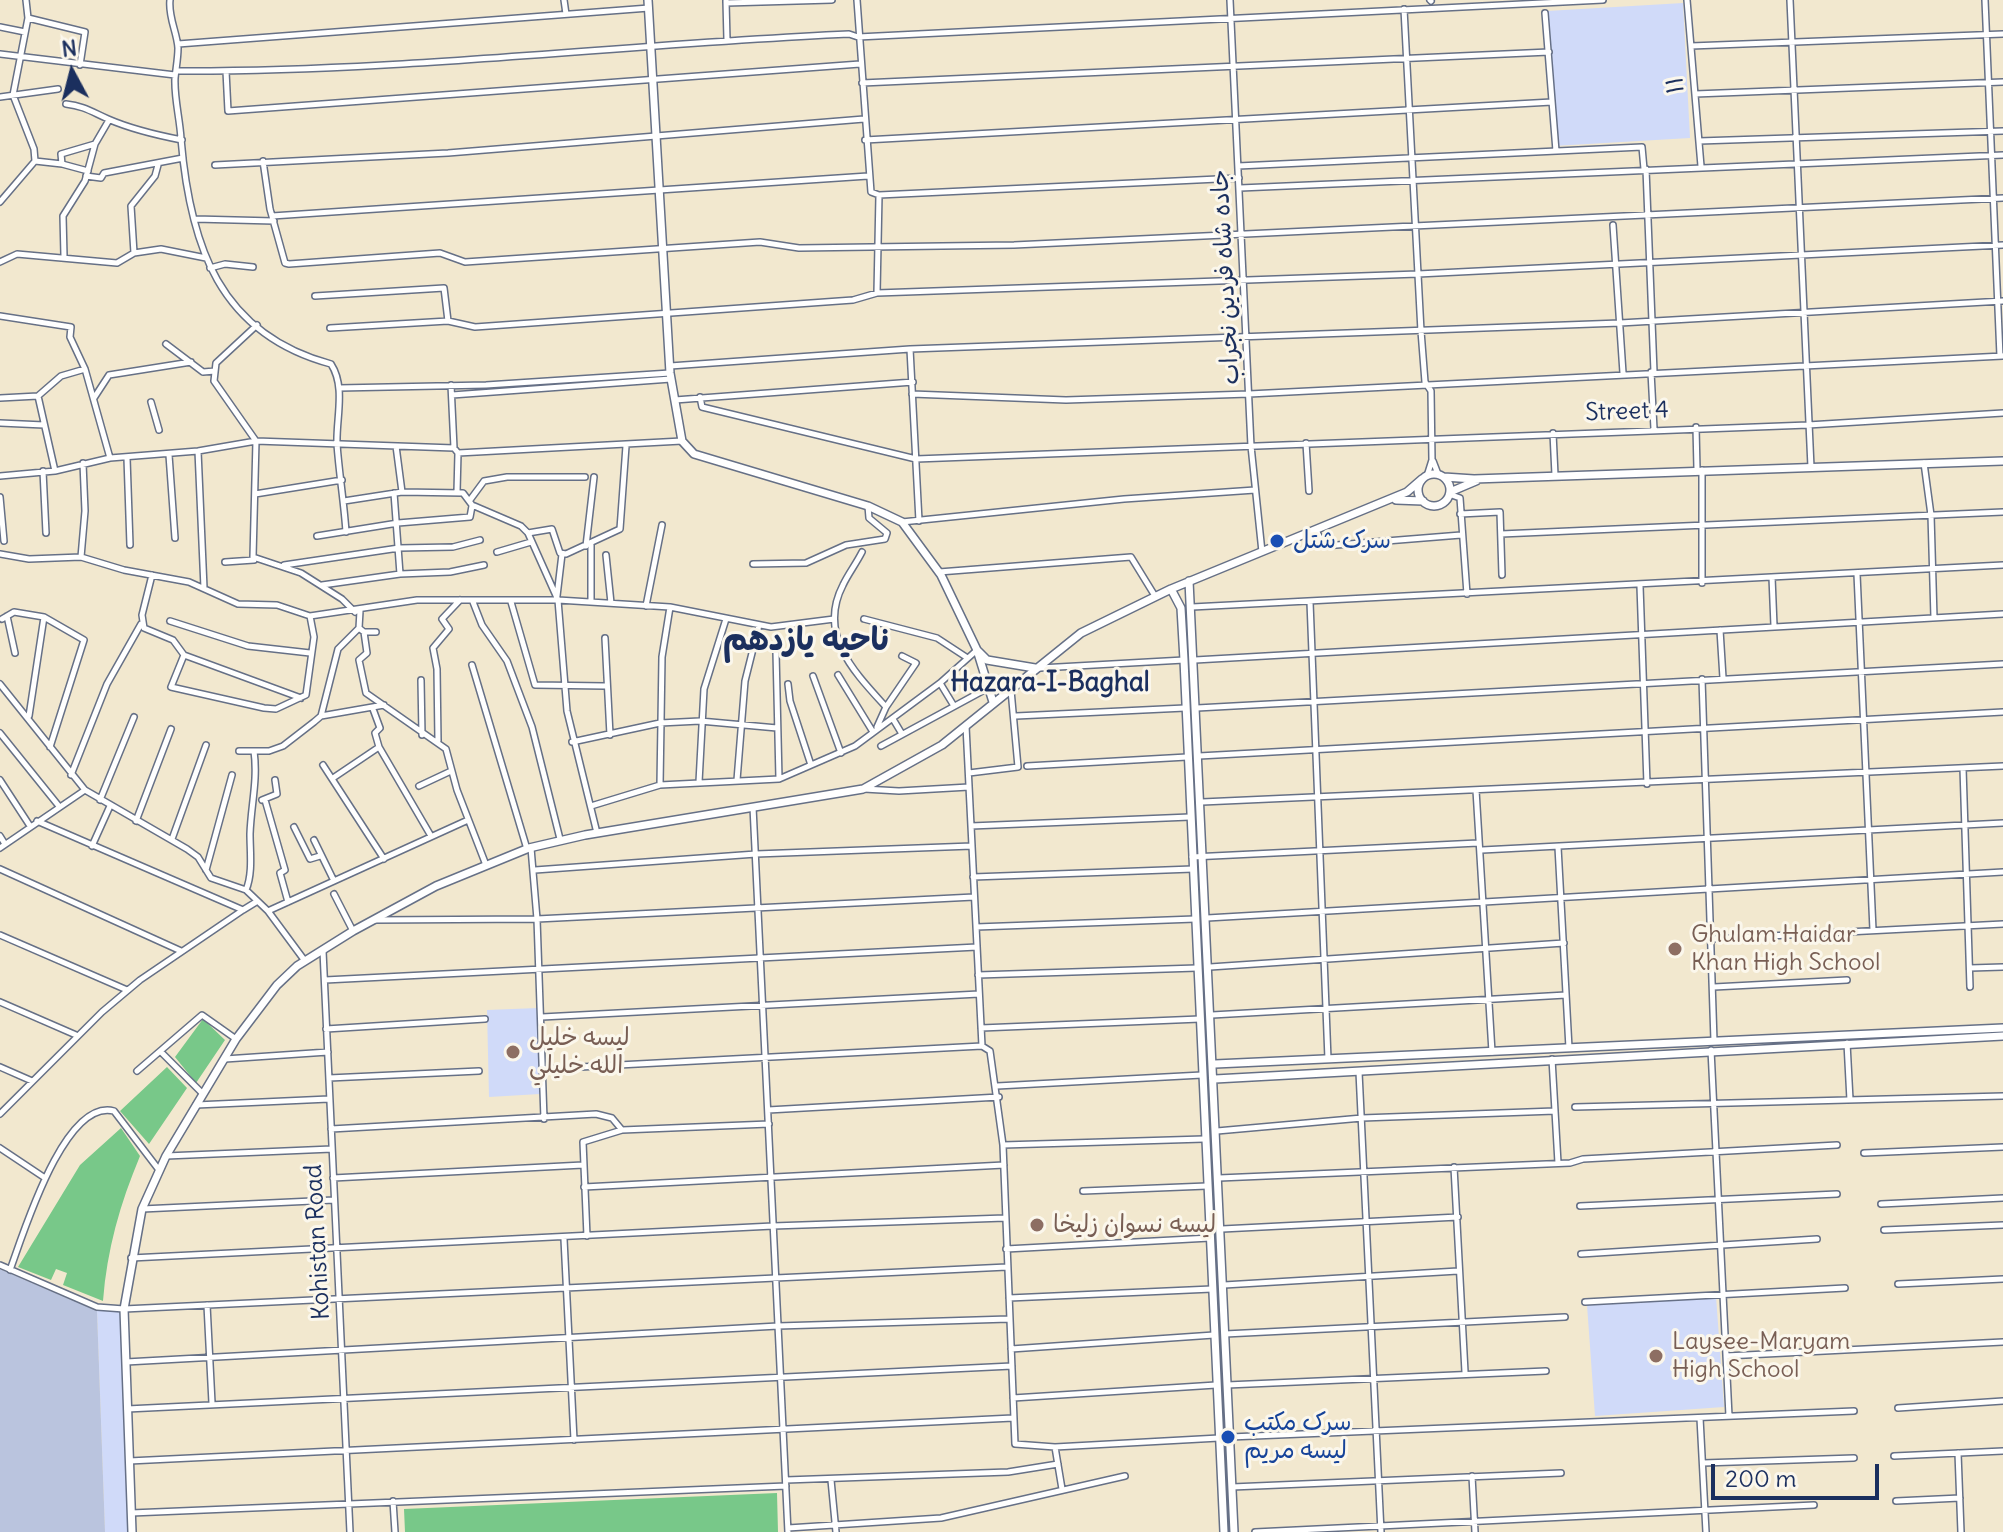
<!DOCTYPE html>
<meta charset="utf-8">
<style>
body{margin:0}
#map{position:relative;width:2003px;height:1532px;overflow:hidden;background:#f2e8cf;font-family:Delius,sans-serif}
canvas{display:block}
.north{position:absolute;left:32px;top:32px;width:80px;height:80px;-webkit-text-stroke:6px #fbf7ec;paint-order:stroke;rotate:353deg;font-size:22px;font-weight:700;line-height:32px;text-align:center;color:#1b2f5e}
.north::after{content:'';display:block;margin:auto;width:28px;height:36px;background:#1b2f5e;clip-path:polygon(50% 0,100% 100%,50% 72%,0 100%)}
.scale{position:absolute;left:1711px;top:1464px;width:168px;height:36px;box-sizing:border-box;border:4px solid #1b2f5e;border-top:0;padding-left:10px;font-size:24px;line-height:28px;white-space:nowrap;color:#1b2f5e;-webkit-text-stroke:6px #fbf7ec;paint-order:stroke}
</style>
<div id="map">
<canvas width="2003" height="1532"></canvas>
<div class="north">N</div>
<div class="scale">200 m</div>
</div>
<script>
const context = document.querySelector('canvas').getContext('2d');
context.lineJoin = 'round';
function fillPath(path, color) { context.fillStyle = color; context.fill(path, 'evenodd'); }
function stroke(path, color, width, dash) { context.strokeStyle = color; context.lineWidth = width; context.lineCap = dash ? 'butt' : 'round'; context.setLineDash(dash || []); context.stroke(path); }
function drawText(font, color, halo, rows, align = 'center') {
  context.font = font + ' Delius,"Playpen Sans Arabic",sans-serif'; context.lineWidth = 6; context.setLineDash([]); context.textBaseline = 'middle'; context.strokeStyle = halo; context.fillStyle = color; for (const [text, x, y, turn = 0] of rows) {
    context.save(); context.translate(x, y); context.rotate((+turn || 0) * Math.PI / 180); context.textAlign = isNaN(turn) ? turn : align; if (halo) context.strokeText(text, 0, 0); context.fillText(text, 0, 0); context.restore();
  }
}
fillPath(new Path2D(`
 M1683,3L1690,138L1554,146L1547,11Z
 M538,1008L540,1094L489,1097L487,1010Z
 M1716,1296L1724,1407L1595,1416L1587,1305Z
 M124,1309L132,1532H105L97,1311Z`), '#d0daf9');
fillPath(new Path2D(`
 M0,1269L97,1311L105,1532H0Z`), '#bac4de');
fillPath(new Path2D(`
 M203,1019L225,1040L196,1083L175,1057Z
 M167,1067L187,1088L149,1144L120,1111Z
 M121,1128L140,1156C120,1204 107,1249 103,1301L63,1285L67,1273L56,1269L51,1280L18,1267L80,1165Z
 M777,1493L778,1532H405L404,1509Z`), '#78c889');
const street = new Path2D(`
 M170,0C168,17 177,32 178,48C178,58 176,68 175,78C174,98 180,119 181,139C190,245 219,334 331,364C346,387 336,418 337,444C339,473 344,502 346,532
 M564,0L566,14
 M857,0L871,192L879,195L1239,178
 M1230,0L1251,446L1262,552
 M1430,0L1431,1
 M1687,0L1701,166
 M1790,0L1811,467
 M1985,0L2000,356
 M726,1L727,40
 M726,3L832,0
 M1404,9L1421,331L1425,382L1431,391L1432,460L1427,476
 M1545,13L1556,151
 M28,18L85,32L80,65
 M0,27L25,32
 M178,44L649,8
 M1691,46L2003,34
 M0,54L175,75
 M177,71C401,72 625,44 849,34L858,37L1603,0
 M226,71L228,111L860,64
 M862,83L1549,52
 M1695,94L2003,82
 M0,97L58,89
 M66,104C84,106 92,112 108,119C131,129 156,135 182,140
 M865,140L1552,102
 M1699,141L2003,131
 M35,161L62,164L61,154L95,144L109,120
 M263,161L270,209L285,263L289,264L440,253L465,262L760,242L799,248L1014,245L2003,198
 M62,164L88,171
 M215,165L448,153L864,119
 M1238,166L1642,147L1644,169
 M1646,169L1654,372
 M86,176L101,178L104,173L183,158
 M1240,188L2003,155
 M0,202L35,161L34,149L13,95L28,18L26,0
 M272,216L868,176
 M195,219L274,221
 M1613,225L1623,373
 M134,253L131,206L155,176L158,165
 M64,256L63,216L85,181L95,144
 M0,262L17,254L117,263L134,253L161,249L206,258
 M210,268L225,264L253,267
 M877,293L879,195
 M315,296L444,288L448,321
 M0,316L71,327L70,337L85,369L110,458
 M257,325L216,363L214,381L256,441L253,557L301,573L342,599L355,612
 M330,328L448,321L475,327L853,300L877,293L1418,274L2003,245
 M166,344L203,372L215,371
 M910,349L919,521
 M670,366L910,349L1620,323L2003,301
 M1651,372L1654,429
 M451,385L454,448
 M339,388L486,385L670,373
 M912,394L1066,400L1249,394L2003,356
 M452,395L671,379
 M700,397L702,407L916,459L1808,425L2003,413
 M0,398L38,396
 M94,398L109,375L191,362
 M675,400L913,382
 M151,402L159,430
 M0,423L44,425
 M1696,427L1697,469
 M1553,433L1555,475
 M1306,443L1309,491
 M396,446L402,492
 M198,451L204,588
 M169,455L175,538
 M127,458L130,545
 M1433,461L1438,474
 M1924,463L1931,515L1934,618
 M1702,470V583
 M43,471L46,533
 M55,471L38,396L61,376L85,369
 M0,476L55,471L110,458L198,451L256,441L454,448L458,453L682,441
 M457,492L458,453
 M394,493L400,574L450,572L484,565
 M255,494L342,480
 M1449,494L1460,498L1467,594
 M0,497L4,541
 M470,500L484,481L507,477H585
 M344,501L402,492L463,493L472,505L521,526L528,533L558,600L567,711L597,833
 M1460,514L1500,512L1502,575
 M902,522L1124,499L1255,490
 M1316,530L1324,546L1461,535
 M528,533L552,529L560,553L566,554L620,529L626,446
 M1501,534L2003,512
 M317,536L398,523L470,517L472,506
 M591,544V602
 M586,546L594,477
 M497,552L531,542
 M862,552C856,564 848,574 843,585C817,635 855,673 886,707
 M0,554L29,559L81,557L124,570L189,582L238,604L277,605L310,616L417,600H558L670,607L771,627L834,619
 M606,555L611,603
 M81,557L85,511L83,463
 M225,562L254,560
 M753,564L806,563L846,545L885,539L887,533L869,518L868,506
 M284,565L399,548L453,547L480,540
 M939,572L1131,557L1155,596
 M1857,574L1873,930
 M152,575L142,615L144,628L173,640L184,655L301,698
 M1772,577L1774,626
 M322,585L400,574
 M1640,586L1647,784
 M557,596L562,554
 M473,602L482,625L507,661L532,727L560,839
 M511,602L535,685L605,686
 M1310,602L1328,1059
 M646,606L662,525
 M1192,607L2003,565
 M7,616L15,653
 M2,619L14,612L44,617L84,640L50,747
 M864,619L937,638L966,657
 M170,621L248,646L310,653
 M359,628L364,632L367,653L359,660L366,693L446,749L457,790L486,865
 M1720,630L1723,678
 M364,632H376
 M605,638L610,735
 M776,652L779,779
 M184,655L171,687L264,708L276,709L306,695L314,637L310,616
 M1195,660L2003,614
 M472,665L527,849
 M1040,668L1184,660
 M838,675L873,732
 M813,676L841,753
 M1702,679L1714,1041
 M421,680L422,735
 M940,683L954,706
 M0,684L85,790L187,849L198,857L211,878L246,890L268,911L305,961
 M788,684L790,701L811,765
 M1197,708L2003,664
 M373,709L380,728L375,733L379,747L431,836
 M29,716L44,617
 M321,716L384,705
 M1016,716L1185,708
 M893,719L902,734
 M966,726L982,1046L990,1051L1003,1145L1015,1444L1055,1447L1219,1438
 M877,727L886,707L916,663L902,656
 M0,733L58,805
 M438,741L437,669L433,648L449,629L442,619L460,600
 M572,742L660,723L700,721L777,728
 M881,746L988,688
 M239,751H269L283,746L314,722L321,716L338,649L359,628L360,611
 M1199,756L2003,712
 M323,765L384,859
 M1027,766L1187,757
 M1963,768L1970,987
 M969,773L1018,767L1011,690
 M71,775L107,684L141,624
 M333,778L379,747
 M0,780L30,826
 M737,780L745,681L759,625
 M699,782L704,689L726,619
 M660,785L662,657L670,607
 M419,786L451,771
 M864,789L899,791L969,787
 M1476,790L1492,1052
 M100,800L134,717
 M262,800L277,794L275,780
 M265,800L285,870L280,873L288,902
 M1202,802L2003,766
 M591,806L660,785L779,779L855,746L940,683L977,650
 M753,807L788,1532
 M37,821L243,910L256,902
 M136,821L171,729
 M971,826L1190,817
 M294,827L310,859L320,856
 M0,836L5,844
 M172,839L206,745
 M314,840L334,881
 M92,846L110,806
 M1558,847L1569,1048
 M0,848L85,790
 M531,848L537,919L544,1119
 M1482,850L2003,823
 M1192,857L1478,843
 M0,869L181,951
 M206,870L232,775
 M535,870L756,854L972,846
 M973,877L1193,869
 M246,890C253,873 250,852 250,834C251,805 258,780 254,751
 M334,894L353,931
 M268,911L468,820
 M1207,918L2003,872
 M374,920L537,919L974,897
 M976,927L1195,919
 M0,935L127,990
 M1711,939L2003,924
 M323,951L350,1532
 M1210,967L1564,943
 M1970,968L2003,967
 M978,975L1197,968
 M325,980L977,947
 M1714,987L1847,980
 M0,1002L76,1035
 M1212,1015L1566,995
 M542,1017L979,994
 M981,1028L1200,1019
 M326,1029L485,1019
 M1847,1043L1850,1100
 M1711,1050L1729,1416
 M161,1052L203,1094
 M225,1059L328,1052
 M1552,1059L1558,1163
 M0,1067L32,1081
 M542,1069L982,1046
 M137,1071L202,1015L236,1039
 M1359,1072L1381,1532
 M329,1078L479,1071
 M997,1086L1202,1075
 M196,1105L329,1099
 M1575,1107L2003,1096
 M768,1110L999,1097
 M0,1114L102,1012L140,980L243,910
 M331,1129L596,1114L612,1118L622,1130
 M1217,1131L1362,1118L1555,1111
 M1003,1145L1204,1139
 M0,1148L45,1178
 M1864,1153L2003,1147
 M166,1156L332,1149
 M1454,1167L1465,1372
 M333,1178L583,1165
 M1219,1178L1570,1163L1583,1159L1837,1145
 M584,1187L1004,1165
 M1083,1191L1207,1186
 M1881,1204L2003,1198
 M1580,1206L1837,1194
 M142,1209L334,1200
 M1222,1229L1458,1217
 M1884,1230L2003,1225
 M587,1236L583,1142L622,1130L769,1124
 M564,1239L574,1440
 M1006,1249L1210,1238
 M1581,1254L1817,1239
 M131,1258L773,1226L1005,1218
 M0,1265L97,1307L124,1309L1007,1267
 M10,1270C23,1235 64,1098 114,1111L159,1170
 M1898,1284L2003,1279
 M1224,1285L1458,1271
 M1009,1298L1212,1289
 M1585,1302L1845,1288
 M207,1305L212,1403
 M1225,1334L1565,1317
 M1011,1349L1214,1335
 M1726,1356L2003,1342
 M126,1362L778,1326L1009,1319
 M1227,1385L1546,1371
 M1013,1398L1216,1385
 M1898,1408L2003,1401
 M127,1409L1012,1366
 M1700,1418L1706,1532
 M1230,1437L1854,1411
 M1055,1447L1062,1489
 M1958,1453L1961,1532
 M1894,1456L2003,1451
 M129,1461L1013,1418
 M1703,1463L1854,1458
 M1472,1476L1475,1532
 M786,1480L1008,1472L1058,1464
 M831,1480L836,1532
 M1232,1487L1561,1473
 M393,1501L395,1532
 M1896,1501L1960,1498
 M131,1513L786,1486
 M788,1528L941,1518L1125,1476
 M1255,1532L1814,1505`);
const secondary = new Path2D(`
 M648,0L670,373L682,441L694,454L868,506L902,522L941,575L977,650L993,702
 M1418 490a16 16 0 1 1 32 0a16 16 0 1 1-32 0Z
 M1444,477L1474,479L2003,461
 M1450,492L1476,481
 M1396,500L1423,501
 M1189,581L1234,1532
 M1171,589L1181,608L1184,660L1224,1532
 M978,651L987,660L1035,668
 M1215,1064L2003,1028
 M1215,1079L2003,1036
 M132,1532L124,1309L142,1209L166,1156L236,1039L277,985L297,966L353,931L436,886L529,848L585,835L863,789L942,745L1081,633L1171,589L1407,492L1422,479`);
stroke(street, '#667086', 8);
stroke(secondary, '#667086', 10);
stroke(street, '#fff', 5);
stroke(secondary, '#fff', 7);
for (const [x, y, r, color] of [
 [1277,541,8,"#1a4fb4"],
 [1675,949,8,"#8d6e63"],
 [513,1052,8,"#8d6e63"],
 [1037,1225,8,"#8d6e63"],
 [1656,1356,8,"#8d6e63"],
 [1228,1437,8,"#1a4fb4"]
]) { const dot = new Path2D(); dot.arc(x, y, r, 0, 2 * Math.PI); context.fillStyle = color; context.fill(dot); stroke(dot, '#fbf7ec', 3); }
drawText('24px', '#1b2f5e', '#fbf7ec', [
 ["۱۱",1676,85,-95],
 ["جاده شاه فردین نجراب",1226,277,-93],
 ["Street 4",1627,412,-2],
 ["Kohistan Road",318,1242,-93]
]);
drawText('24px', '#164399', '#fbf7ec', [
 ["سرک شتل",1293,541],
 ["سرک مکتب",1244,1423],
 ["لیسه مریم",1244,1451]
], 'left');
drawText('24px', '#785e54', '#fbf7ec', [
 ["Ghulam Haidar",1691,935],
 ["Khan High School",1691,963],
 ["ليسه خليل",529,1038],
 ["الله خليلي",529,1066],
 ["لیسه نسوان زلیخا",1053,1225],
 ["Laysee-Maryam",1672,1342],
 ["High School",1672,1370]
], 'left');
drawText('bold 26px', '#1b2f5e', '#fbf7ec', [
 ["Hazara-I-Baghal",1050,684]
]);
drawText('bold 32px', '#1b2f5e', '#fbf7ec', [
 ["ناحیه یازدهم",806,641]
]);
</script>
